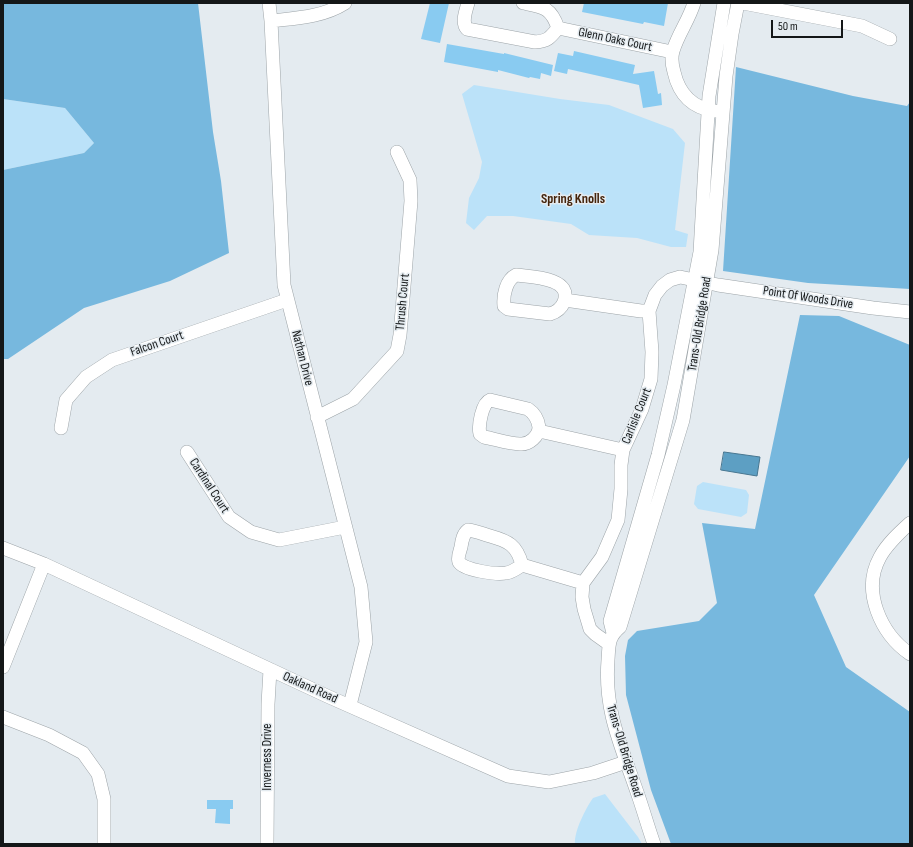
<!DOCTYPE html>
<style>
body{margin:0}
#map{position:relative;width:913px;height:847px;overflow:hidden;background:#e4ebf0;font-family:"Sofia Sans Condensed",sans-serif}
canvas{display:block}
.frame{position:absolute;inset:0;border:4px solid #141718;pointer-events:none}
.scale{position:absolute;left:771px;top:20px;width:72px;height:18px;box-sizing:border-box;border:2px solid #141718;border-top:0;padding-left:5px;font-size:12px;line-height:14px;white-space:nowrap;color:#141718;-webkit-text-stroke:3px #e4ebf0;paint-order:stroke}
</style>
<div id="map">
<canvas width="913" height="847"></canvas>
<div class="frame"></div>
<div class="scale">50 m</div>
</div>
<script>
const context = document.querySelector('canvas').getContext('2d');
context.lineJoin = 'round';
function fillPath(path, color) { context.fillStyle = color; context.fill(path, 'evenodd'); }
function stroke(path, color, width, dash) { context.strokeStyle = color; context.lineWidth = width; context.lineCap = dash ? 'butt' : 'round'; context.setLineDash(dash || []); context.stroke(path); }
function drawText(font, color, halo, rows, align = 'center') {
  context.font = font + ' "Sofia Sans Condensed",sans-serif'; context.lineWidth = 3; context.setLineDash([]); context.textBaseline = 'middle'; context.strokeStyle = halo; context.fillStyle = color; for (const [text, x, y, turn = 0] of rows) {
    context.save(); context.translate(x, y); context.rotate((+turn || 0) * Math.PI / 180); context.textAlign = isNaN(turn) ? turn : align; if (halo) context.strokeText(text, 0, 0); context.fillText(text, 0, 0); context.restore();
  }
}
fillPath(new Path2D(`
 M474,85L560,99L609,105L673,129L685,143L675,230L688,234L686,247H671L637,238L589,235L571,224L513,216H487L474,230L466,223L469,198L479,178L482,162L462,94Z
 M3,99L65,108L94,143L84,153L3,170Z
 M703,482L746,490L749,495L747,513L741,517L698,509L694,504L697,486Z
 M605,794L638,837L642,844H575C574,831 586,808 593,798Z`), '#bbe2f9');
fillPath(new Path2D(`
 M3,3H198L213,132L221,181L229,253L170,281L84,308L8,359H3V170L84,153L94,143L65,108L3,99Z
 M736,67L853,96L907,106L910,102V289L808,283L723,271Z
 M800,315L839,316L910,345V456L814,595L846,667L910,712V844H671L651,790L626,695L625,656L628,640L637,631L699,621L717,603L702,523L755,529Z`), '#77b8de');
const water = new Path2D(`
 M724,452L760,457L757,476L721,470Z`);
fillPath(water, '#5d9fc3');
stroke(water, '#477690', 1);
fillPath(new Path2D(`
 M430,3H449L440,43L421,39Z
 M584,3H668L664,26L644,22L643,24L582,12Z
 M447,44L504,54V53L553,65L551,76L541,73L540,79L530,77L529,78L498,70V72L444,62Z
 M574,51L635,65L633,74L654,71L658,94L661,93L662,105L643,108L639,85L568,69L567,74L554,71L558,53L573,56Z
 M207,800H233V809H230V824L215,823L216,809H207Z`), '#89cbf1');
const minor = new Path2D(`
 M269,3L271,21L284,285L361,587L366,642L350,705
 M468,3C466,11 461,22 467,29L535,42C548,41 550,38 558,28C551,7 543,7 523,3
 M694,3C689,20 678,34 673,51C671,58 672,65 674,72C679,94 692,108 715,111
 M743,3L862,26L890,39
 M271,21C297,18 323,17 345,3
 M558,28L672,52
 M516,275C530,277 573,277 564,302C561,309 557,312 550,314L508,309L504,306C503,295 506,280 516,275Z
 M565,300L641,311H649
 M490,400L528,409C534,413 538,420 539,427C539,436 529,445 520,444C509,444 495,439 484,437L480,434C478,426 482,403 490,400Z
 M317,417L353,399L397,351L400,335L411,201L410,180L397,152
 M61,428L66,400L86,377L112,360L287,300
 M539,431L623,450
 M187,452L229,517L251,532L279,540L345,527
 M910,523C899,533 887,544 880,557C861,591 881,634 910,654
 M468,530C476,531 483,534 490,536C508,541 517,545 522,565C516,569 513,572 506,573C497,575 463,570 459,562C457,558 460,551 461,547C462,540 463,534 468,530Z
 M3,548L44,564L327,696L508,776L549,782L593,773L626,762
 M522,565L583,583
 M613,633L610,621L658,455L674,385L700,252L709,96L724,3
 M609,644L595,634L590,629L584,609L582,597L583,583L602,557L618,520L621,489V465L623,450L642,409L651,379L652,352L649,311L655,295L662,286L670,280L680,277L718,285L873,308L910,312
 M3,667L44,564
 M3,717L49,735L83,753L98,774L104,799V844
 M267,844L268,704L270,670
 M654,844C648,827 643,809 637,792C621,745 604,711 608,660C609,645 608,637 620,627L683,420L712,250L726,76L732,34L738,3`);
stroke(minor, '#9da4a8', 14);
stroke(minor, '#fff', 13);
drawText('13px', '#141718', '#e4ebf0', [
 ["Glenn Oaks Court",615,40,12],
 ["Point Of Woods Drive",808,298,9],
 ["Thrush Court",403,302,-85],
 ["Trans-Old Bridge Road",700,324,-81],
 ["Falcon Court",157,344,-19],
 ["Nathan Drive",302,358,76],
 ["Carlisle Court",637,416,-68],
 ["Cardinal Court",209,486,57],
 ["Oakland Road",310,688,24],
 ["Trans-Old Bridge Road",624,751,73],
 ["Inverness Drive",268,757,-90]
]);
drawText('bold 14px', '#44240c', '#e4ebf0', [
 ["Spring Knolls",573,199]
]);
</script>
